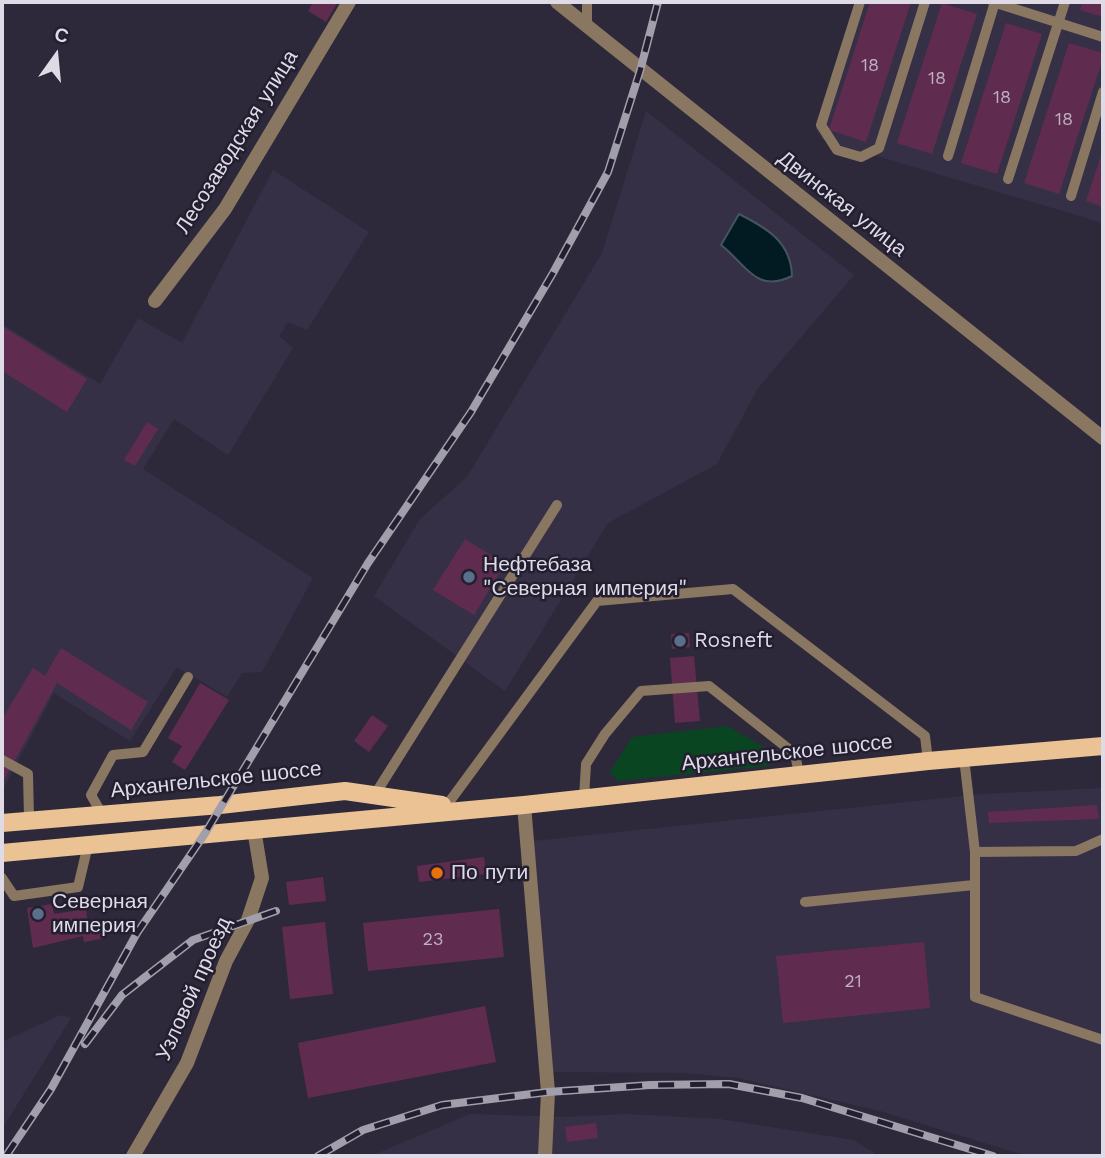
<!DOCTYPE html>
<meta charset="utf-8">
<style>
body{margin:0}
#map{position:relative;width:1105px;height:1158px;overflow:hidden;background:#2d293a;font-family:"Work Sans",sans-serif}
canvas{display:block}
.frame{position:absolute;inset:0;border:4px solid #dedbe7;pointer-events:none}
.north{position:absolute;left:21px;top:21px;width:70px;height:70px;-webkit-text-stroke:5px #231f30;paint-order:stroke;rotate:15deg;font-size:19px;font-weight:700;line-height:28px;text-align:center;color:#dedbe7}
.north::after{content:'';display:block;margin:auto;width:24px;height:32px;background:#dedbe7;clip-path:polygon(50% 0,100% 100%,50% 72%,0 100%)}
</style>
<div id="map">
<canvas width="1105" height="1158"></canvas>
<div class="frame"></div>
<div class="north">С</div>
</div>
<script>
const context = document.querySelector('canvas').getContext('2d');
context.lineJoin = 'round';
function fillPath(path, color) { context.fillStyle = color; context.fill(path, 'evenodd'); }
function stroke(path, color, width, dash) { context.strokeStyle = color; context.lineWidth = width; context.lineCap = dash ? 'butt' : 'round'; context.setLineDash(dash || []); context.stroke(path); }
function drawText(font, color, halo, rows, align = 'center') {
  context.font = font + ' "Work Sans",sans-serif'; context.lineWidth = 5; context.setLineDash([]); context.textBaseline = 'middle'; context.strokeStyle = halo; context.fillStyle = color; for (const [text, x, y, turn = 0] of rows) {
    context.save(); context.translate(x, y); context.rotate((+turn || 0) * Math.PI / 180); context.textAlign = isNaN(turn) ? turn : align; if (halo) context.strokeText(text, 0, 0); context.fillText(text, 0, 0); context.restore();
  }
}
fillPath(new Path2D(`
 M856,2H1103V223L823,140L815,128Z
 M646,111L854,275L758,388L717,464L608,523L505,691L374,596L420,519L467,477L602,253Z
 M273,170L369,232L307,330L288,322L279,336L293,348L228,455L174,419L143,469L313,578L262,672L242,673L227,697L177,667L130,741L54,693L2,791V324L100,384L138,318L182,343Z
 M1103,788V1156H1027L880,1111L738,1078L686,1073L553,1072L533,841L983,794Z
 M60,1015L71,1018L2,1129V1042Z
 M470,1114L564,1117L626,1114L720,1119L853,1140L879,1156H371Z`), '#363047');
fillPath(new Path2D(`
 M727,726L762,746L773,757L769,766L617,781L610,772L632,737Z`), '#0a4522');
const water = new Path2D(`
 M739,214C767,228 791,242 792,276C756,294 747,265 721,245Z`);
fillPath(water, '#021b23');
stroke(water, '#44555e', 2);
fillPath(new Path2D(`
 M313,2H338L326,22L308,11Z
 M870,2H911L866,142L829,130Z
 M1082,2H1103V17L1080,10Z
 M942,3L977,14L932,154L897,143Z
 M1006,23L1042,34L997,174L961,163Z
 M1069,43L1103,53V58L1059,194L1024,183Z
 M1103,150V207L1086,201Z
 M2,326L87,379L67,412L2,371Z
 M147,422L158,429L135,466L124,460Z
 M465,539L505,564L474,615L433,590Z
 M689,633L690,647L672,649L671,634Z
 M61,648L148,702L131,730L57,683L2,784V719L33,668L45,676Z
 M694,656L700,721L675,723L670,658Z
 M200,683L229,700L185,770L172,762L182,746L168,738Z
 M372,715L388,726L369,752L354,741Z
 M1097,805L1099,819L989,823L988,812Z
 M484,857L486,874L419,882L417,866Z
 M323,877L326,901L289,905L286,882Z
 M52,904L54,914L86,909L88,925L104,922L106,938L84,942L83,936L33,948L27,908Z
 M499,909L504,957L368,971L363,923Z
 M325,922L333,994L290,999L282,927Z
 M924,942L930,1008L783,1023L776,956Z
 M485,1006L496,1062L308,1098L298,1043Z
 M596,1123L598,1138L567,1142L565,1127Z`), '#5f2c4f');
stroke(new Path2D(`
 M860,2L821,125L837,150L861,157L879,148L925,2
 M993,2L1103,37
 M587,25V2
 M948,156L995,2
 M1008,179L1065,2
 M1071,196L1103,92
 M964,758L975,852V997L1103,1040
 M2,760L28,774L29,818
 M374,796L557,505
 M584,798L586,764L605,734L641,691L709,686L795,754L799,774
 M447,805L597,601L733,589L925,736L928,761
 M102,814L91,795L113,755L143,752L188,677
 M975,852L1076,851L1103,839
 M2,878L14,896L78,887L88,845
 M805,902L974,885`), '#8a7761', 10);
stroke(new Path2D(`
 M557,2L1103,438
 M155,301L225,209L349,2
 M524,805L548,1092L545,1156`), '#8a7761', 14);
stroke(new Path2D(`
 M133,1156L187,1063L226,961L248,920L262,878L254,829`), '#8a7761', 14);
stroke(new Path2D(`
 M2,823L220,805L345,791L442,805
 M2,853L524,805L928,761L1103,746`), '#eac294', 18);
const rail = new Path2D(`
 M85,1044L122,995L193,940L276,911
 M6,1156L51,1089L137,933L204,835L368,563L471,412L553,273L608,172L640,71L658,2
 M318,1156L363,1130L442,1105L548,1092L650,1085L729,1084L802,1098L993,1156`);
stroke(rail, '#a29fac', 8);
stroke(rail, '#231f30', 5, [16]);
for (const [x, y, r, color] of [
 [469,577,7,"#5c6f8a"],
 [680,641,7,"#5c6f8a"],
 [437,873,7,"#e8710a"],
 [38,914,7,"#5c6f8a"]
]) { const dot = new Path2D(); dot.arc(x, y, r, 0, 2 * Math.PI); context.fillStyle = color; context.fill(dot); stroke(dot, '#231f30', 2.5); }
drawText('18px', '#beafc1', null, [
 ["18",870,66],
 ["18",937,79],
 ["18",1002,98],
 ["18",1064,120],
 ["23",433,940],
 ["21",853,982]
]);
drawText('21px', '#dedbe7', '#231f30', [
 ["Лесозаводская улица",237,142,-58],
 ["Двинская улица",842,204,38],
 ["Архангельское шоссе",787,753,-6],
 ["Архангельское шоссе",216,780,-6],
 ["Узловой проезд",194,989,-66]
]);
drawText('21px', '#dedbe7', '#231f30', [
 ["Нефтебаза",483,565],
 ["\"Северная империя\"",483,589],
 ["Rosneft",694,641],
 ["По пути",451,873],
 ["Северная",52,902],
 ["империя",52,926]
], 'left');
</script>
